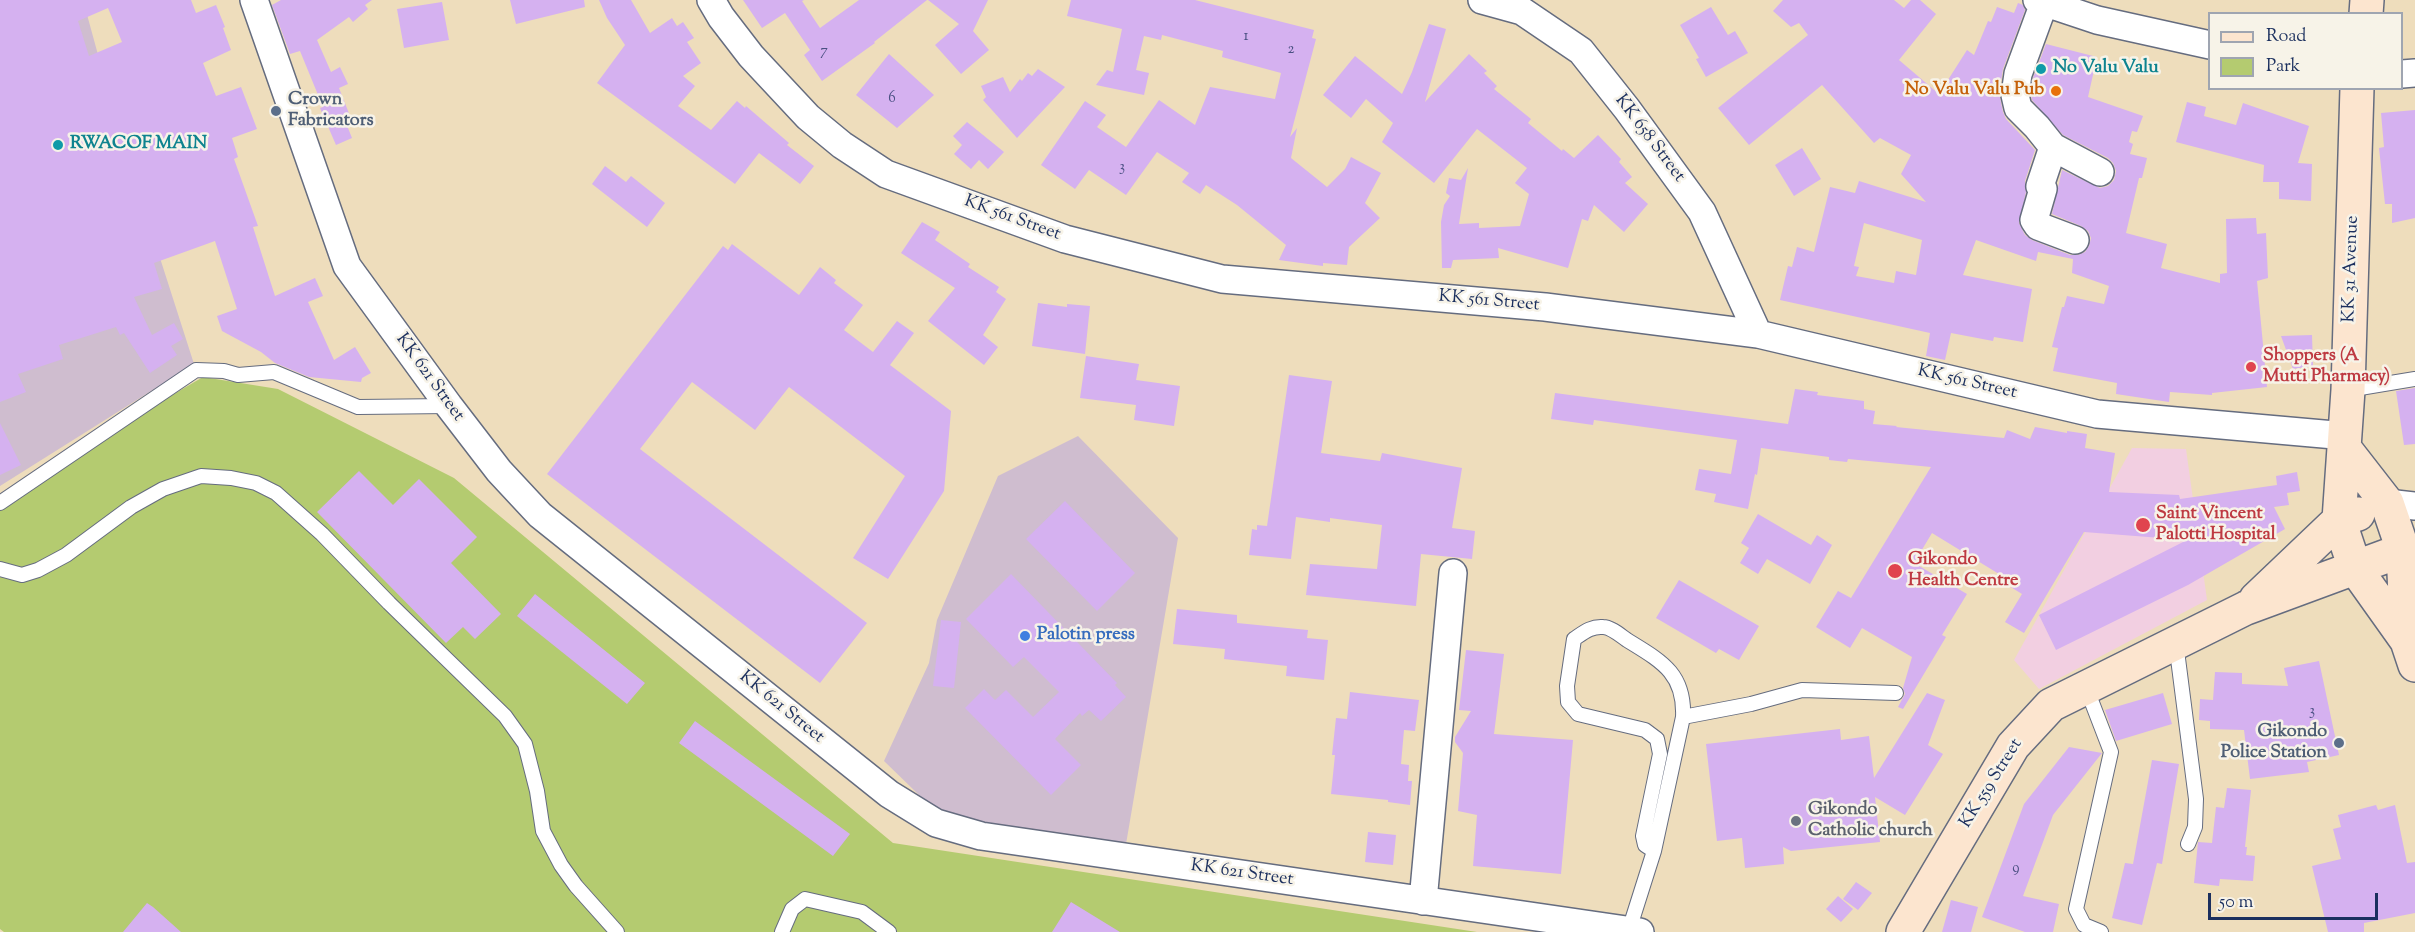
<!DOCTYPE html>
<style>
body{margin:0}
#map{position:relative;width:2415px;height:932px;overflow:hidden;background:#eeddbc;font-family:"Sorts Mill Goudy",serif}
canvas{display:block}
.legend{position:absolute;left:2208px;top:12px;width:195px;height:78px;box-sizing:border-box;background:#f7f3e8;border:2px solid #9fa5b1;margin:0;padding:8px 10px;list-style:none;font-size:18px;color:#1b2f5e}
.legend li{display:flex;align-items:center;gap:12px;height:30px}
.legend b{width:30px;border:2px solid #9fa5b1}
.scale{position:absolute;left:2208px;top:893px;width:170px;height:27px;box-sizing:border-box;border:3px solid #1b2f5e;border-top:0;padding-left:8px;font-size:18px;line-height:21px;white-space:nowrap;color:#1b2f5e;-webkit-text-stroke:4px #f7f3e8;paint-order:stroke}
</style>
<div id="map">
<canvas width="2415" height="932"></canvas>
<ul class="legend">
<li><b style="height:8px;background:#fce5cf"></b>Road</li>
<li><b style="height:16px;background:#b4cb70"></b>Park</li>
</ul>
<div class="scale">50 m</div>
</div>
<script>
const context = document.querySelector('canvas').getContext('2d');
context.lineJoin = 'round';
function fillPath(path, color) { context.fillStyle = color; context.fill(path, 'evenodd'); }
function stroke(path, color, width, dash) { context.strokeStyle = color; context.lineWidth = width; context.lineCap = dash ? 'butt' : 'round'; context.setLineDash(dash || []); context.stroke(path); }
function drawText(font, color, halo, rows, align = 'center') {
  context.font = font + ' "Sorts Mill Goudy",serif'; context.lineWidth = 5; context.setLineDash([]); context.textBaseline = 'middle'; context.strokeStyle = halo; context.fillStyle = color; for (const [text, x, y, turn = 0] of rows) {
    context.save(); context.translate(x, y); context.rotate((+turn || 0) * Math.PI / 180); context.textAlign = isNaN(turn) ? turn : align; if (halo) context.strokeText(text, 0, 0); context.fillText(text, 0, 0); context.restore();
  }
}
fillPath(new Path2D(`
 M2132,448L2186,449L2207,600L2039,689L2014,660Z`), '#f2cfe1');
fillPath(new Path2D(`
 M0,0H83L117,124L194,364L0,486Z
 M1078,436L1178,538L1125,850L953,828L884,761L929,663L937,620L998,476Z`), '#cfbdcf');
fillPath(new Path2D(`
 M203,377L278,389L454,478L893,843L1477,932H4L0,929V496Z`), '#b4cb70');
fillPath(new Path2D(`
 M0,0H191L196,13L216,5L225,27L223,28L231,50L203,63L216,96L241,87L257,129L232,138L238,157L234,159L258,226L253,227L275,296L315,278L323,296L308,302L334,360L355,347L371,373L362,378L361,382L309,377L275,363L261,352L222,331L217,316L237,309L215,241L154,263L162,289L134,297L152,335L174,323L183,339L171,346L177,355L150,373L124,333L120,335L116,327L59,345L63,359L18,374L26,392L0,402ZM108,8L122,42L89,56L78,21Z
 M281,0H372L365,5L368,9L353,22L349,17L317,40L331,72L340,67L348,84L339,88L350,116L344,118L352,138L336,145L320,108L323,107L300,51L290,54L272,5Z
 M510,0H584L585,7L516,24Z
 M599,0H631L650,33L672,18L677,26L683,22L694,38L687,42L701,63L683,76L695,86L678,106L711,130L737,101L745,108L746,106L789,143L787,145L814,166L800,184L759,153L735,184L597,83L625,45L607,18Z
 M743,0H804L802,1L820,28L859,0H927L874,42L875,43L822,81L804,55L810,50L785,13L762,28Z
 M928,0H988L973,31L989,50L961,74L935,45L959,24Z
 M1071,0H1195L1314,30L1312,38L1316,39L1290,137L1297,128L1291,158L1327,187L1345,169L1351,157L1381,173L1365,203L1380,218L1349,247L1347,265L1323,263V266L1279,260L1286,245L1237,205L1206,185L1200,194L1182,182L1189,173L1157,152L1126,195L1089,170L1075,189L1041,165L1085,101L1106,115L1097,127L1126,147L1159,100L1195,125L1210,87L1275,99L1281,73L1222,57L1223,51L1162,35L1161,40L1144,36L1136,70L1149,73L1144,95L1096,85L1107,70L1113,72L1122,29L1067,16Z
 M1783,0H1894L1904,8L1911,0H1920L1936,14L1899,60L1939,94L1967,50L1974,55L1988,21L1991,22L1997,7L2014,13L2018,3L2023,5L2025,10L2003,69L1999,93L2003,112L2006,119L2035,150L2025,181L2026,192L2019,223L2025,235L2032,240L2070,255H2078L2085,252L2089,246L2091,238L2088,231L2081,226L2052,214L2062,170L2100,188L2108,186L2114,180L2116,171L2113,163L2108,158L2063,135L2032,100L2031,94L2033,78L2046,44L2097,57L2088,97L2143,116L2137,132L2132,131L2129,142L2133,144L2130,154L2147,158L2142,178H2139L2126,233L2167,244L2161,268L2220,283V274L2227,273L2226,219L2256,218L2257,234L2266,233L2268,278L2257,281L2267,387L2212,393V395L2170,392L2169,402L2116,394L2117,383L2053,371L2058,348L2052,347L2062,307H2064L2067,296L2104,304L2109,286L2072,273L2073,259L2038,252L2036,261L1976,240L1963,275L2032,289L2023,342L1994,337L1993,341L1951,333L1945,360L1926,356L1930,333L1780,300L1788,266L1792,267L1797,247L1814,252L1830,187L1855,193L1859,181L1926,202L1901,174L1911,155L1880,138L1874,143L1822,85L1749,145L1718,108L1808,35L1799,23L1791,27L1773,11ZM1864,223L1922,240L1916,275L1896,271L1894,283L1856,276L1859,267L1854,266Z
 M442,2L449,40L404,48L397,9Z
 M1711,7L1728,35L1735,31L1748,53L1706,77L1696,59L1699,58L1680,25Z
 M1429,24L1446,29L1425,102L1469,54L1487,71L1484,73L1497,86L1494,89L1531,119L1528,123L1562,151L1563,149L1574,158L1598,135L1621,159L1619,162L1632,177L1625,183L1648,204L1624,232L1594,205L1588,221L1582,219L1568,268L1498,248L1499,258L1453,260L1451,268H1442L1441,222L1444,205L1450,196L1446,193L1449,178L1461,180L1468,168L1459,224L1479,223V228L1520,226L1529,194L1515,183L1527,168L1477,129L1434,183L1382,142L1393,123L1366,99L1351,118L1323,95L1355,56L1402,94L1412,72Z
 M889,54L934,95L897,128L856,95Z
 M1038,69L1065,87L1017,138L983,100L986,97L981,86L1003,77L1010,92L1020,79L1022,81L1028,73L1032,76Z
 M2187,102L2206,107L2204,116L2236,125L2243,103L2309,126L2298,163L2312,164L2311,201L2279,199V182H2263L2264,165L2176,142Z
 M2415,110V218L2392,223V204H2385L2379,148L2384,147L2381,113Z
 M967,122L1004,152L988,169L979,160L971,169L954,154L962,145L953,136Z
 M1802,148L1821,179L1794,196L1775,165Z
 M605,166L626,182L631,176L665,203L647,227L592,184Z
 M922,222L940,232L935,240L970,264L968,267L999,287L996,292L1006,299L983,335L998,347L984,365L928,321L955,288L901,253Z
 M732,244L799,295L820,267L836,280L834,283L863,305L844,330L873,352L897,321L914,333L890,365L951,411L944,491L888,579L853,558L905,476L789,387L755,430L692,382L640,449L867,623L820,683L547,474L723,246L728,250Z
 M1038,303L1067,307V304L1090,306L1085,354L1032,346Z
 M2312,335L2313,366L2293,369L2281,336Z
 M1086,356L1139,364L1136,380L1180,386L1174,426L1134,420L1136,405L1080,398Z
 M1289,375L1332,381L1321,453L1380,461L1382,453L1462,468L1452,528L1475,531L1472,559L1421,554L1416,606L1306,595L1310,564L1377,569L1382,525L1330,518V522L1296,517L1291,559L1249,555L1252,529L1257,530V525L1267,526Z
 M2415,388V444L2404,445L2396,391Z
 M1795,389L1818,392L1817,395L1864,401V409L1875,411L1873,424L1897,426L1896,427L2004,438L2007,430L2030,439L2035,427L2067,433V431L2087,434L2085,448L2115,453L2109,492L2179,495L2180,499L2277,485L2276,476L2297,472L2300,491L2287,493L2289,505L2274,507L2285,529L2188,585L2056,650L2039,615L2187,540L2084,532L2024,633L2005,622L2022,594L1996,578L1999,574L1932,533L1914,563L1967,594L1942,635L1946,637L1903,709L1898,707L1905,694L1903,688L1912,657L1862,628L1850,648L1816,627L1838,591L1851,598L1931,467L1848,459L1847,462L1829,460V457L1761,448L1757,475L1755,474L1748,509L1714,502L1716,494L1695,490L1699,469L1731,474L1737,440L1594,420L1593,425L1551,419L1555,393L1788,424Z
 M0,423L21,465L0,475Z
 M359,471L393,505L419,479L477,537L451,563L501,614L475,639L463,627L446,643L317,512Z
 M1065,501L1135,573L1097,611L1026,539Z
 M1758,514L1811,545L1817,535L1832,545L1810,584L1767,559L1758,574L1740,563L1749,548L1741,543Z
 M1011,574L1117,683L1115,685L1126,697L1101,721L1089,710L1082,716L1080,713L1055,739L1081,765L1051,795L965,708L984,689L995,700L1006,690L1033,717L1059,692L1024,657L1013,667L966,619Z
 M1679,580L1759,626L1739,660L1719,649L1716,653L1656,618Z
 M535,594L645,683L627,704L517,616Z
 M1177,609L1237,615V623L1308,630L1307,638L1328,640L1324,680L1286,676L1287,666L1224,659L1225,649L1173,644Z
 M941,620L961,622L954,688L933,686Z
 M1466,650L1504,654L1494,734L1573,740L1561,874L1473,866L1477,815L1458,811L1463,753L1455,742V737L1471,711L1459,710Z
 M2319,661L2339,755L2307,762L2309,772L2250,779L2244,730L2210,729V721L2199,720L2200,699L2213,700L2215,672L2242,673V684L2288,686L2284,668Z
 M1350,692L1419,700L1415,731L1404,730L1401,764L1409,765L1408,781H1412L1410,805L1388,802V800L1331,794L1335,755H1332L1336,718L1347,719Z
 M1927,693L1945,700L1928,745L1943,754L1905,815L1875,797L1880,842L1791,851L1783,847L1784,864L1745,868L1742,838L1717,841L1706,744L1840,729L1841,740L1869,736L1874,778Z
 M2163,693L2172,724L2116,741L2105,710Z
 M695,721L850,834L833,856L679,743Z
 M2069,747L2102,753L2053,815L2023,896L2059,904L2053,932H2025L1982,917L2024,804Z
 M2152,760L2179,764L2162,864L2157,863L2142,925L2112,918L2125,863L2133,864Z
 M2227,788L2251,790L2245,847H2247L2246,855L2255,856L2253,881L2220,879L2219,886L2194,883L2198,842L2212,843L2216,807L2224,808Z
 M2376,805L2378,810L2395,805L2407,863L2415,862V913L2364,923V932H2328L2312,866L2341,859L2333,829L2341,827L2338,815Z
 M1368,832L1396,835L1393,865L1365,862Z
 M1856,882L1872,893L1858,910L1843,899Z
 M1838,896L1853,909L1841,922L1826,909Z
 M1951,900L1978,907L1971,932H1942Z
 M1071,902L1120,932H1052Z
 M147,903L153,907L181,932H123Z`), '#d5b1f0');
const service = new Path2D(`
 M2348,390L2415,379
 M0,503L196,370L224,371L238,375L274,372L358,407L449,406
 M0,569L22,575L38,570L66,555L131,507L163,489L201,476L231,478L256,483L276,493L322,534L389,603L505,716L525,744L537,791L543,831L561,865L576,886L617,932
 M2176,643L2196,799L2195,827L2188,844
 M2086,687L2111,752L2076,909L2084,925L2101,932
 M1683,717L1751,704L1802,690L1896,693
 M1629,930L1654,851L1683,717C1685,673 1661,661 1627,640C1621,636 1611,627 1603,627C1591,626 1583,633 1574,639L1567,686L1568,702L1578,714L1645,730L1657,739L1660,754L1643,836L1645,845L1654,851
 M782,932L792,909L805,899L862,912L889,932`);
const minor = new Path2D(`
 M254,0L347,266L449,406L499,471L540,515L889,794L936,823L981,836L1640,932
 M711,0L721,17L751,56L808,117L842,145L886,174L1065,239L1222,279L1545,307L1758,334L2097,414L2346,436
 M1482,0L1522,11L1581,51L1627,109L1702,212L1758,334
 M2037,0L2097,20L2210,45
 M2044,3L2018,74L2015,95L2018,108L2037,127L2053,147L2100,172
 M2402,74L2415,73
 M2053,147L2040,186L2043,189L2034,220L2038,226L2075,240
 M2387,503L2415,506
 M1423,901L1453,573`);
const secondary = new Path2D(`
 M2366,14L2367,0
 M2357,88L2348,390L2339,520L2355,568L2407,641
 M2345,449L2387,503L2403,550L2407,641L2415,665
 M2256,599L2339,520L2358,514
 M1903,932L2013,746L2051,705L2246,608L2403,550`);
stroke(service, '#656c7f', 16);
stroke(minor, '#656c7f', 30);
stroke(secondary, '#656c7f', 36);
stroke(service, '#fff', 14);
stroke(minor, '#fff', 27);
stroke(secondary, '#fce5cf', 33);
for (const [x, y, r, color] of [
 [2041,69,6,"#0f9aa8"],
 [2056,91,6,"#e8710a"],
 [276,111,6,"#5c6f8a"],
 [58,145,6,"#0f9aa8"],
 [2251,367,6,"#e0444e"],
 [2143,525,8,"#e0444e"],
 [1895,571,8,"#e0444e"],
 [1025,636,6,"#3f7fe0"],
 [2339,743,6,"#5c6f8a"],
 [1796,821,6,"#6b7280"]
]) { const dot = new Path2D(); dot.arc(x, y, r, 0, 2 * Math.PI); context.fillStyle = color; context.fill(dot); stroke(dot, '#f7f3e8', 2); }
drawText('15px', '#4a5082', null, [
 ["1",1246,37],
 ["2",1291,50],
 ["7",824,52],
 ["6",892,99],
 ["3",1122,168],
 ["3",2312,712],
 ["9",2016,869]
]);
drawText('bold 18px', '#0d838f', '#f7f3e8', [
 ["No Valu Valu",2053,69],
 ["RWACOF MAIN",70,145]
], 'left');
drawText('bold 18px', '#c56008', '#f7f3e8', [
 ["No Valu Valu Pub",2044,91]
], 'right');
drawText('bold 18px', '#4e5e75', '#f7f3e8', [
 ["Crown",288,101],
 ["Fabricators",288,122],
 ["Gikondo",2327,733,"right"],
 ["Police Station",2327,754,"right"]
], 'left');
drawText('18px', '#1b2f5e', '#f7f3e8', [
 ["KK 658 Street",1649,139,53],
 ["KK 561 Street",1012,219,20],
 ["KK 31 Avenue",2352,269,-88],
 ["KK 561 Street",1489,302,5],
 ["KK 621 Street",429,378,54],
 ["KK 561 Street",1967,383,13],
 ["KK 621 Street",781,708,39],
 ["KK 559 Street",1992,784,-58],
 ["KK 621 Street",1242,874,8]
]);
drawText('bold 18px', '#be3a42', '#f7f3e8', [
 ["Shoppers (A",2263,357],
 ["Mutti Pharmacy)",2263,378],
 ["Saint Vincent",2156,515],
 ["Palotti Hospital",2156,536],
 ["Gikondo",1908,561],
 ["Health Centre",1908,582]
], 'left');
drawText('bold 18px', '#366cbe', '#f7f3e8', [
 ["Palotin press",1037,636]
], 'left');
drawText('bold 18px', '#5b616d', '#f7f3e8', [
 ["Gikondo",1808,811],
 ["Catholic church",1808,832]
], 'left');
</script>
